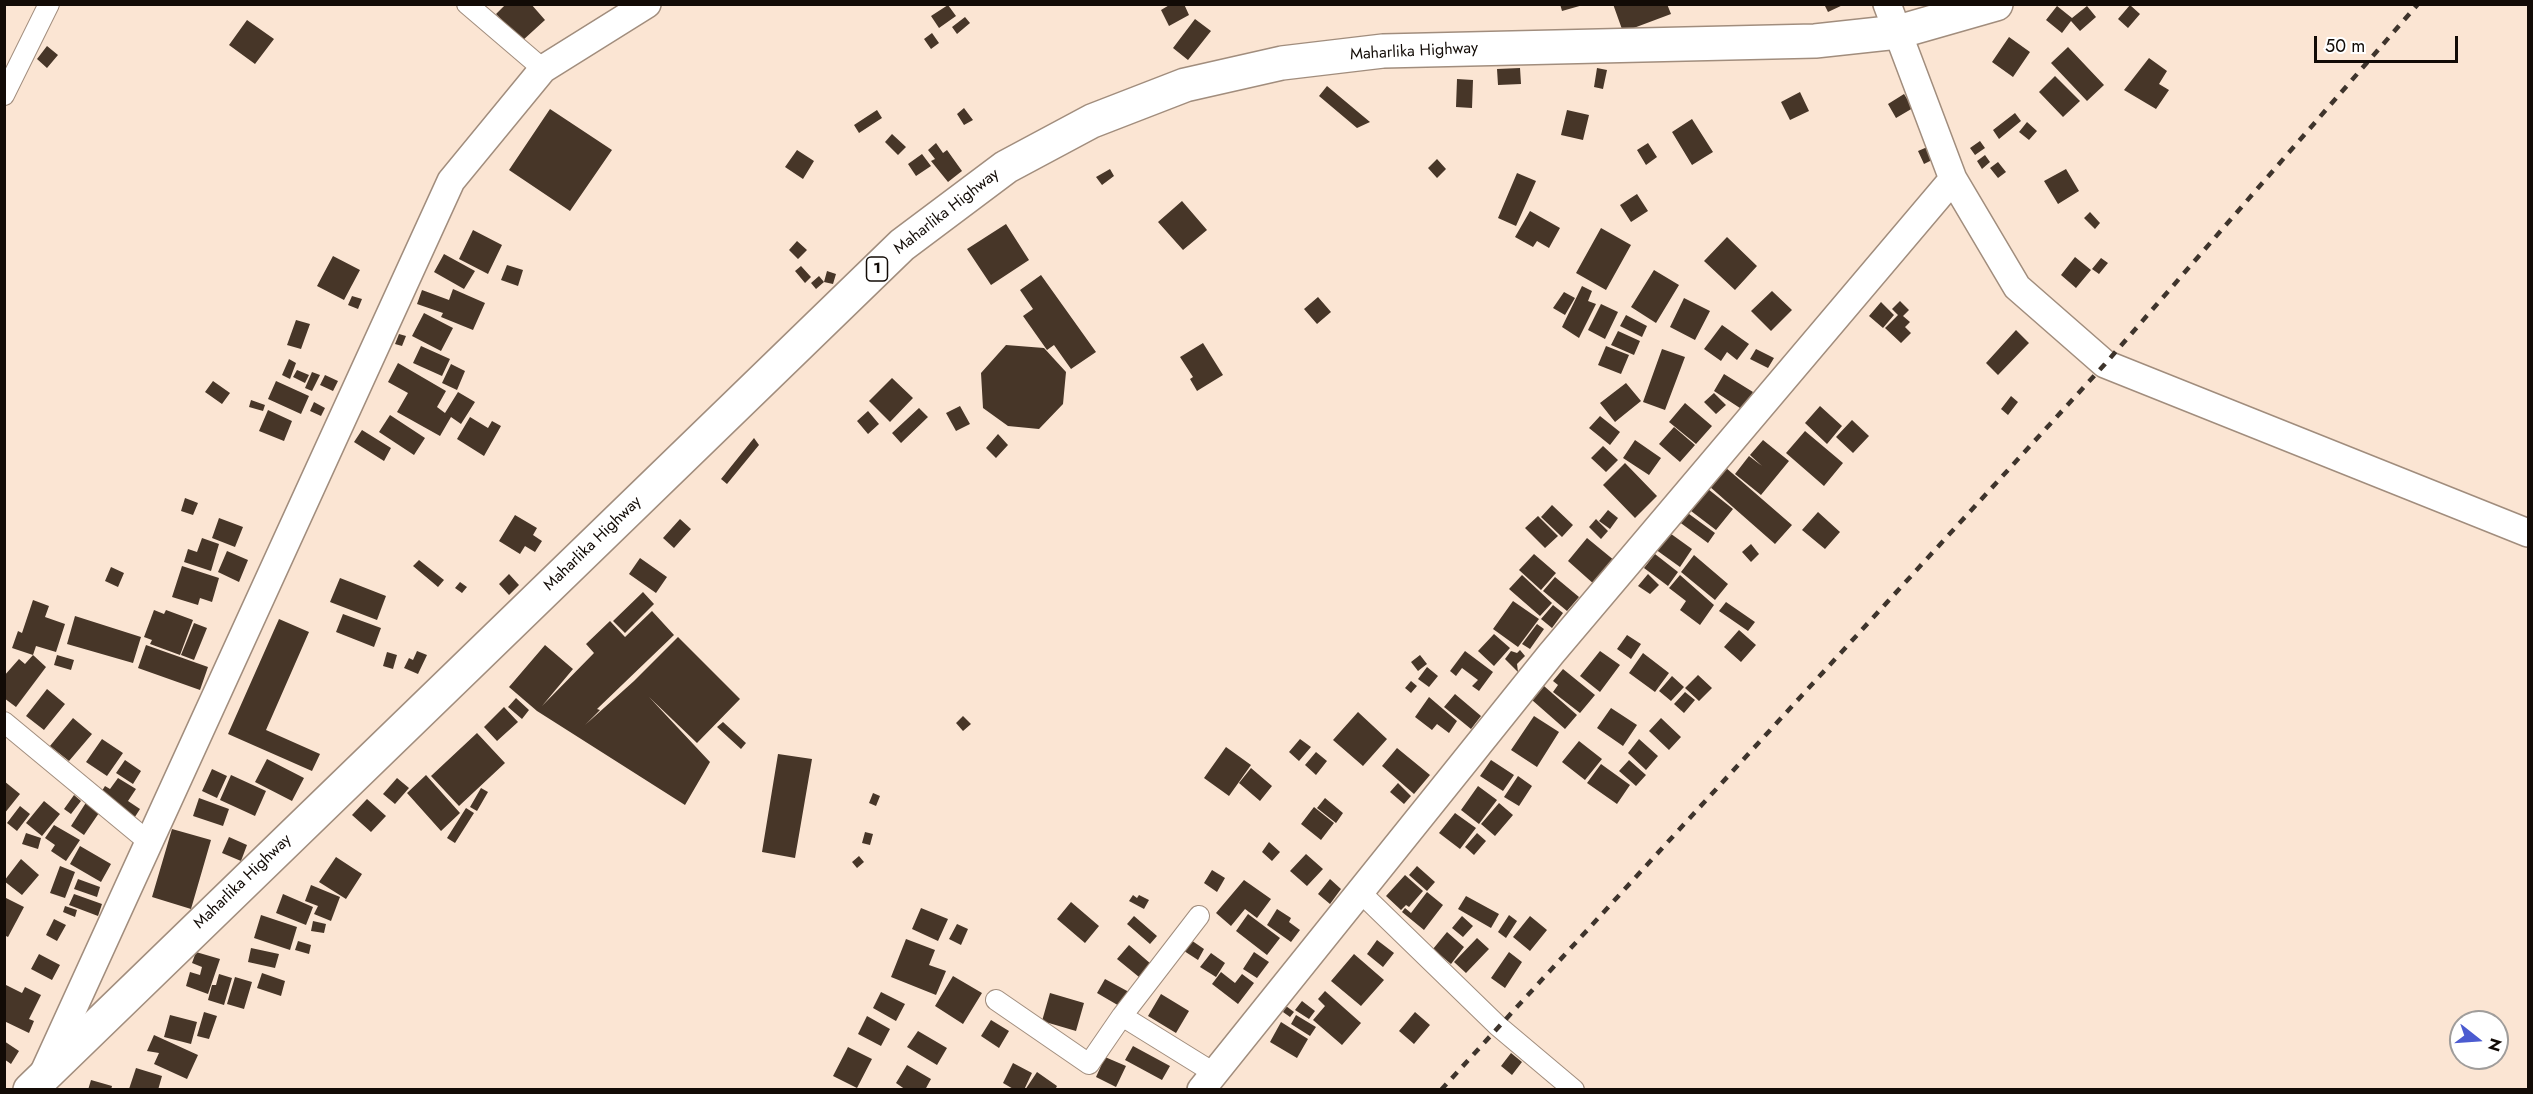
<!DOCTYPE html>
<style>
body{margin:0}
#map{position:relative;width:2533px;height:1094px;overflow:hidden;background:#fbe5d3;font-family:Jost,sans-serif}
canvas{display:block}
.frame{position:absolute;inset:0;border:6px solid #120b06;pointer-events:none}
.north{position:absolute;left:2449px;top:1010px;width:60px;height:60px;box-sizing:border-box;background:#fff;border:2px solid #a09d9b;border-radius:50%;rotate:107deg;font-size:16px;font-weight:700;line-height:24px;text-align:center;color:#120b06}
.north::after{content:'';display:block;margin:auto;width:21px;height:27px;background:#4b5bd0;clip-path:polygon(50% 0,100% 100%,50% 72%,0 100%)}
.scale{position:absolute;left:2314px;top:36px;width:144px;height:27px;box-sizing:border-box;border:3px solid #120b06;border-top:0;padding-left:8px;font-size:18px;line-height:21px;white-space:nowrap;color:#120b06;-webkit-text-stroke:4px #fff;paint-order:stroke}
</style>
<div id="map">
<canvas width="2533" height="1094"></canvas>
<div class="frame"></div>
<div class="north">N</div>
<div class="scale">50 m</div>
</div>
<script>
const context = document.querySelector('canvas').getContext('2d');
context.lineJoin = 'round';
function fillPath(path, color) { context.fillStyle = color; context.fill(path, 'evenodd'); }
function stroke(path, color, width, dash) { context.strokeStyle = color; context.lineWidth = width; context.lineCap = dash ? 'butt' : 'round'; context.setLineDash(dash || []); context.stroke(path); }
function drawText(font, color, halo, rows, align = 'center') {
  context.font = font + ' Jost,sans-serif'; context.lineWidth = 6; context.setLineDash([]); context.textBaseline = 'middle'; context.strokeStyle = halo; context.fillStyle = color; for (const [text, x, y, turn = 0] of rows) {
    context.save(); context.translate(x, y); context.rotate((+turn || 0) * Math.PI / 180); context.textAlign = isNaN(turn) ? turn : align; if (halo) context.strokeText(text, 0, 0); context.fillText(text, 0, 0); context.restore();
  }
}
fillPath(new Path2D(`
 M506,4H531L545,20L522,41L496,14Z
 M1171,4H1184L1189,15L1169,26L1161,10Z
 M1560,4H1583V5L1562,11Z
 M1613,4H1667L1671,14L1623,32Z
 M1824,4H1845L1828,12Z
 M948,5L956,16L939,28L931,16Z
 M2130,5L2140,14L2128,28L2118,19Z
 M2057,6L2072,18L2087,6L2096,17L2080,31L2071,21L2062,33L2046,20Z
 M965,17L970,23L957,34L952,27Z
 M1195,19L1211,31L1188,60L1173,48Z
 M247,20L274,39L255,64L229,45Z
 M932,33L939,43L931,49L924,39Z
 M2009,37L2030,52L2013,77L1992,62Z
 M47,46L58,55L47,68L37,59Z
 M2068,47L2104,85L2087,101L2051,63Z
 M2149,58L2167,71L2159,84L2169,90L2156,109L2124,90Z
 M1520,68L1521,84L1498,85L1497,69Z
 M1597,68L1607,70L1603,89L1594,87Z
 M2055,76L2080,101L2063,117L2039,92Z
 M1457,79L1473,80L1472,108L1456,107Z
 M1327,86L1370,122L1357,128L1319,96Z
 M1800,92L1809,111L1790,120L1781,102Z
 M1904,94L1913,108L1896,118L1888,104Z
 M964,108L973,120L964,125L957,114Z
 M550,109L612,150L570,211L509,170Z
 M877,110L882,118L859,133L854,125Z
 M1567,110L1589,115L1583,140L1561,135Z
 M2015,113L2021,121L1999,139L1993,130Z
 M1692,119L1713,152L1692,165L1672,132Z
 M2027,122L2037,131L2029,140L2019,132Z
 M892,134L906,147L898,155L885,142Z
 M1980,141L1985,148L1975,155L1970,148Z
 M936,143L943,153L947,150L962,171L948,182L931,161L935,159L928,150Z
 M1648,143L1657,157L1646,165L1637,150Z
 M1932,145L1938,157L1924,164L1918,151Z
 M797,150L814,161L803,179L785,167Z
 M922,154L931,166L916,176L908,164Z
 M1985,155L1990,162L1982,169L1977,161Z
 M1437,159L1446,169L1437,178L1428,168Z
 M1998,162L2006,172L1998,178L1990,168Z
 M1110,169L1114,176L1102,185L1096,177Z
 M2066,169L2079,191L2058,204L2044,181Z
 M1517,173L1536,181L1516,226L1498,218Z
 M1637,194L1648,211L1631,222L1620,205Z
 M1182,201L1207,230L1183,250L1158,222Z
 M1530,211L1560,228L1549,248L1537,241L1533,247L1515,237Z
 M2090,212L2100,223L2095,229L2084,218Z
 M1006,224L1029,260L991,285L967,249Z
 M1601,228L1631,245L1606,290L1576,273Z
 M473,230L502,245L488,274L459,259Z
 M1727,237L1757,266L1735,290L1704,261Z
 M797,241L807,250L798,259L789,250Z
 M444,254L475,271L464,289L434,272Z
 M333,256L360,270L344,300L317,286Z
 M2075,257L2091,270L2076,288L2061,275Z
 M2101,258L2108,263L2099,274L2092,269Z
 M507,265L523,270L518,286L501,280Z
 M801,266L811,277L805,283L795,271Z
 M1654,270L1679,285L1656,323L1631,307Z
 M827,271L836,274L833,284L824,282L816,289L811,283L819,276L824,282Z
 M1041,275L1096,352L1071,369L1054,345L1047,350L1023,316L1033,309L1020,290Z
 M1582,286L1592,291L1588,301L1596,304L1579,338L1562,327Z
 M453,289L485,303L473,330L441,317L443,313L417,304L422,290L449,300Z
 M1772,291L1792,310L1771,331L1751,311Z
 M1564,292L1575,298L1565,315L1553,308Z
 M352,296L362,299L358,309L348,305Z
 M1318,297L1331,312L1317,324L1304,309Z
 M1684,298L1710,311L1695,340L1670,327Z
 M1900,301L1909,310L1903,316L1910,322L1905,327L1911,333L1901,343L1885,328L1898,315L1892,309Z
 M1881,302L1894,315L1883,328L1869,316Z
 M1601,304L1618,312L1605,339L1588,330Z
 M424,313L453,328L441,351L412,336Z
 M1626,315L1647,326L1642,337L1620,326Z
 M296,320L310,324L301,349L287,345Z
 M1722,325L1749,344L1737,360L1727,352L1721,361L1704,349Z
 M2016,330L2029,343L1998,375L1986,363Z
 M1618,331L1640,341L1634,355L1611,345Z
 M399,334L406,336L402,346L395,344Z
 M1203,343L1223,375L1197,391L1190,379L1193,377L1180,357Z
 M1006,345L1044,348L1066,372L1063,404L1039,429L1008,426L983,408L981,373Z
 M421,346L450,359L442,376L413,363Z
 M1606,346L1629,355L1621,374L1598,365Z
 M1662,349L1685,357L1665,410L1643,402Z
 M1756,349L1774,358L1768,368L1750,359Z
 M289,359L296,363L290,379L282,375Z
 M398,363L446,391L437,407L445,413L458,392L475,402L461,424L451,417L440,436L397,412L408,393L388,382Z
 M451,364L465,371L457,390L442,383Z
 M297,370L309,375L305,383L293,377Z
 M312,372L320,375L312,391L305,388Z
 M1724,374L1753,392L1743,410L1714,391Z
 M325,375L338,381L333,391L320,385Z
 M892,378L913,398L890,422L869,401Z
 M213,381L230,393L222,404L205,392Z
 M276,381L309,396L301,414L268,399Z
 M1626,383L1641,401L1615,422L1600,403Z
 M1714,393L1726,405L1716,414L1704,402Z
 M2011,396L2018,402L2008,415L2001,409Z
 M251,400L265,405L263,411L249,407Z
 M314,402L325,408L321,416L310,411Z
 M1685,403L1712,426L1696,444L1669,422Z
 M960,406L970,424L956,431L946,413Z
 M1820,406L1842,426L1827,444L1805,423Z
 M919,408L928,417L901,443L892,433Z
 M268,410L292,421L284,441L259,431Z
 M868,411L879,424L868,434L857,421Z
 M390,415L425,438L414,455L379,432Z
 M1600,416L1620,432L1610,445L1589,428Z
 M470,417L488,428L492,421L501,426L484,456L457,439Z
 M1852,420L1869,436L1853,453L1836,437Z
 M1674,427L1695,445L1680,462L1659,444Z
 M362,430L391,448L384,461L354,442Z
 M1805,431L1843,463L1824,486L1786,453Z
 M998,434L1008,445L996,458L986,448Z
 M754,438L759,445L727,484L721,479Z
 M1635,440L1661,458L1649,475L1623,458Z
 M1763,440L1789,461L1761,495L1735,474L1749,456L1762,466L1750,455Z
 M1603,446L1618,460L1606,472L1591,458Z
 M1625,463L1657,496L1635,518L1603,485Z
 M1725,467L1792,525L1775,544L1709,486Z
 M1708,489L1733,509L1716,530L1691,511Z
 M185,498L198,503L193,515L181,511Z
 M1552,505L1573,525L1562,537L1541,517Z
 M1608,510L1618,518L1610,529L1599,521Z
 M1685,511L1715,533L1708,543L1678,521Z
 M1818,512L1840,532L1825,549L1802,530Z
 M515,515L537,528L533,535L542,541L535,552L525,546L520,554L499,541Z
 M1538,516L1558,536L1545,548L1525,528Z
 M219,518L243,527L235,547L212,538Z
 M680,519L691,529L674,548L663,538Z
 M1596,519L1608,531L1601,539L1589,527Z
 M1667,531L1692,549L1680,567L1655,549Z
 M202,538L219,544L211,571L184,562L188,549L197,552Z
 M1587,538L1615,561L1595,585L1568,561Z
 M1751,544L1759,554L1751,562L1742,552Z
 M227,551L248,560L239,582L218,572Z
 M1534,554L1556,573L1541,590L1519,570Z
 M1655,554L1678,572L1668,586L1644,568Z
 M1694,555L1728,584L1715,600L1681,572Z
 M640,558L667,577L656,593L629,574Z
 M419,560L444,580L438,587L413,566Z
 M182,566L219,578L212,602L200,598L198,605L172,597Z
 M111,567L124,573L118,587L105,581Z
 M509,574L519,585L509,595L499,584Z
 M1648,574L1659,585L1650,594L1638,586Z
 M1522,575L1552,603L1540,616L1509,589Z
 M1680,575L1714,605L1700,625L1680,610L1686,601L1669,588Z
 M1555,577L1579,597L1567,611L1543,591Z
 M340,578L386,596L377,620L330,602Z
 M460,582L467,587L462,593L455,588Z
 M643,592L654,604L625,633L613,621Z
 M33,600L49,606L45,617L65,624L56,652L36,646L33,655L46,667L16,707L4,698V676L19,659L25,664L33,655L12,648L18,631L22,633Z
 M1513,601L1539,619L1518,647L1493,629Z
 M1726,602L1755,622L1748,631L1719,611Z
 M1553,605L1563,613L1552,628L1541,619Z
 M154,610L164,614L166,610L193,620L180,655L150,644L152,640L144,637Z
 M652,611L674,635L597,709L600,710L585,725L634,681L678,637L740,699L697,743L649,697L710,762L685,805L537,711L509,687L545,645L573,669L542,706L594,653L586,644L610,621L625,637Z
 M343,614L381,628L374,647L336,632Z
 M75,616L141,637L133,663L67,644Z
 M279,619L309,632L266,730L320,754L312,771L228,734Z
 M194,623L207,628L194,660L181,655Z
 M1537,624L1544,629L1530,649L1522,644Z
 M1739,630L1756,645L1741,662L1724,647Z
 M1494,634L1510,648L1494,666L1478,651Z
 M1627,635L1641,644L1631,659L1617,649Z
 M146,645L208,667L200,690L138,668Z
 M1520,650L1525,656L1517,664L1518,672L1505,659L1511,651L1517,653Z
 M417,651L427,655L418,674L404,668L409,658L413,660Z
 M1465,651L1493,672L1479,691L1472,686L1478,680L1462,668L1456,676L1450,671Z
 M1600,651L1620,665L1600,692L1580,676Z
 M387,652L397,655L393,669L383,666Z
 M1643,653L1669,673L1655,692L1629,673Z
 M57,655L74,660L71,670L54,665Z
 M1420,655L1427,664L1418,671L1411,662Z
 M1427,667L1438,676L1429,687L1418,679Z
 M1563,669L1595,695L1580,713L1553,692L1558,685L1553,681Z
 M1698,675L1712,688L1699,701L1685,688Z
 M1672,676L1684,687L1671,701L1659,691Z
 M1411,681L1417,686L1411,693L1405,688Z
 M1544,686L1577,715L1565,729L1532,700Z
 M47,689L65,704L44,730L26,716Z
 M1685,692L1695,700L1684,713L1674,704Z
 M1455,694L1481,716L1471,729L1444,707Z
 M1429,697L1457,721L1449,733L1437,724L1432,730L1415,717Z
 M516,698L529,710L522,719L508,707Z
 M504,707L518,722L497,741L484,727Z
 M1611,708L1637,725L1623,746L1597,728Z
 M1358,712L1387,739L1363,766L1333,740Z
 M963,716L971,724L963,731L956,723Z
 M1534,716L1559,732L1537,767L1511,750Z
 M73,718L92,734L69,761L50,746Z
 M1661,718L1681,737L1669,750L1649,731Z
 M723,722L746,743L741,749L717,727Z
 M477,733L505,763L459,806L431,776Z
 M102,739L123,753L107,776L86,762Z
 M1300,739L1311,747L1299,761L1289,752Z
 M1639,739L1658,756L1646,770L1628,753Z
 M1579,741L1602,759L1585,780L1562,762Z
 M1226,747L1251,765L1229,796L1204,778Z
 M1397,748L1430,775L1414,794L1382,766Z
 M1316,752L1327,761L1316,775L1305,765Z
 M778,754L812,759L795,858L762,852Z
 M267,759L304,778L292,801L255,782Z
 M125,760L141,771L133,784L116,773Z
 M1491,760L1514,775L1503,791L1480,776Z
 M1629,760L1646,775L1636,786L1619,771Z
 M1601,764L1630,785L1617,804L1587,783Z
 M1251,768L1272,786L1260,801L1239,783Z
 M212,769L227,776L217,798L202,791Z
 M231,775L266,791L255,816L220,800Z
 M426,775L460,813L441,831L407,793Z
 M1518,776L1532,786L1519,806L1504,797Z
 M118,778L136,789L128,801L140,809L133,820L98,797L105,786L110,789Z
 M397,778L409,788L395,804L383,794Z
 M4,781L20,794L4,814Z
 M1398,783L1411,796L1404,804L1390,792Z
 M1478,786L1497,800L1479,824L1461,810Z
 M481,788L488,792L477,811L470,807Z
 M873,793L880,796L876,806L869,803Z
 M74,795L81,801L71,814L64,809Z
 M199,798L229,809L223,826L193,816Z
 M1325,798L1343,813L1336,823L1317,808Z
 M367,799L386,816L371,832L352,815Z
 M44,801L60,814L42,836L26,823Z
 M87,801L101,810L84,835L71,826Z
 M1499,803L1513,815L1495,836L1481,824Z
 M20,806L30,814L17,831L7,823Z
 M1314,807L1334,823L1321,840L1301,824Z
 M466,808L474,813L455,843L447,838Z
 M1455,813L1476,828L1460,849L1439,833Z
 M54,825L80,840L66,861L51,851L55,845L45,838Z
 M172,829L211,840L191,909L152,897Z
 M865,832L873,834L870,845L862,843Z
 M26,833L41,838L38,849L22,844Z
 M1477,833L1486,841L1474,855L1465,847Z
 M229,837L247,845L241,861L222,853Z
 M1269,842L1280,852L1272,861L1262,852Z
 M80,846L111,864L101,882L70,864Z
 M1306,854L1323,869L1307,886L1290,871Z
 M859,856L864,862L857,868L852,862Z
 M336,857L362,874L346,899L319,882Z
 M21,859L39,875L22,895L4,881Z
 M60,866L75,872L65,898L50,893Z
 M1417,866L1435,882L1427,891L1409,875Z
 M1212,870L1225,878L1217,892L1204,883Z
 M1405,875L1423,891L1409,907L1406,905L1401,910L1386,896Z
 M78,879L100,887L97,897L74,889Z
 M1330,879L1341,889L1330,904L1318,894Z
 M1244,880L1271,899L1257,918L1245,909L1231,926L1216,913Z
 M311,885L340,897L331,921L314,914L318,906L305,901Z
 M1427,892L1443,905L1424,930L1402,912L1405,908L1411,913Z
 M74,894L102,904L98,916L69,905Z
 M283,894L313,907L306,925L276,913Z
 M1133,895L1137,898L1139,895L1149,900L1144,909L1129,901Z
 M1466,896L1499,914L1491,928L1458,909Z
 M4,897L24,907L8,937L4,935Z
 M1071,902L1099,926L1085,943L1057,919Z
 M65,906L77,910L75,917L63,912Z
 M921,908L948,919L938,941L912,929Z
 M1277,909L1291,918L1289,922L1300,930L1291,942L1267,925Z
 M1248,914L1280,938L1267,955L1236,931Z
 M261,915L297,927L290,950L254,938Z
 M1509,915L1517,921L1506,938L1498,932Z
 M1134,916L1157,936L1150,944L1127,924Z
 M1462,916L1473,926L1463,937L1452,928Z
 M1530,916L1547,930L1530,951L1513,937Z
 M54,919L66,925L57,941L46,935Z
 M313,921L326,924L324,933L311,931Z
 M957,924L968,929L961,945L949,939Z
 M1447,932L1464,947L1451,964L1433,949Z
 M1188,938L1204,949L1198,960L1181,949Z
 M1477,938L1489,949L1466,973L1454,962Z
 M906,939L935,950L929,965L946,971L936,995L891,977Z
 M1377,940L1394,953L1383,967L1367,954Z
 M298,941L311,945L309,954L295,950Z
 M1129,945L1151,964L1139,977L1117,959Z
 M251,948L279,954L275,968L248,962Z
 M196,952L220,959L208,994L186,986L190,972L200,975L202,967L192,963Z
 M1254,952L1269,962L1257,978L1243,969Z
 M1509,952L1522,962L1505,988L1491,978Z
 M1211,953L1225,963L1216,977L1200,967Z
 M39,954L60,965L52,980L31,969Z
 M1354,954L1384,980L1361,1006L1331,981Z
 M1221,972L1235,983L1242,974L1254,983L1238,1004L1212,984Z
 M262,973L285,981L281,996L257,988Z
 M219,974L232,978L224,1005L208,1000L212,985H216Z
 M953,976L982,993L963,1024L935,1006Z
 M235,977L252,982L244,1009L227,1004Z
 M1105,979L1129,992L1121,1007L1097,993Z
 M4,984L22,993L25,987L41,995L29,1019L34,1021L29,1033L4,1021Z
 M1325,991L1361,1023L1342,1045L1313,1020L1325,1006L1318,999Z
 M881,992L905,1004L896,1021L873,1008Z
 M1050,993L1084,1003L1076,1031L1042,1021Z
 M1161,994L1189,1011L1176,1033L1148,1016Z
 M1302,1001L1315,1011L1309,1019L1295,1010Z
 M1286,1006L1294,1012L1290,1017L1283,1012Z
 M204,1012L217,1016L209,1039L197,1036Z
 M1415,1012L1430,1025L1414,1044L1399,1031Z
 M170,1015L197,1022L191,1044L164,1037Z
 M1296,1015L1316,1027L1310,1036L1291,1024Z
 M867,1016L890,1029L881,1046L858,1034Z
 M991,1020L1009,1031L999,1048L981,1036Z
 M1281,1022L1308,1039L1297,1058L1270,1042Z
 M918,1031L947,1048L937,1065L907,1047Z
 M154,1035L198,1055L187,1079L154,1064L159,1053L147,1051Z
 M4,1041L19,1051L11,1064L4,1059Z
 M1133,1046L1170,1066L1162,1080L1125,1060Z
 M848,1047L872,1059L857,1088L833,1076Z
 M1511,1053L1522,1062L1512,1075L1501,1066Z
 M1105,1057L1126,1066L1116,1087L1096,1077Z
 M1013,1063L1032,1073L1024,1090H1015L1003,1083Z
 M907,1065L931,1079L925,1090H906L896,1083Z
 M136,1068L162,1076L158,1090L129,1089Z
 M1037,1072L1057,1086L1055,1090H1025Z
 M91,1080L112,1086L111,1090H88Z`), '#473628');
const street = new Path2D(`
 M467,4L543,69
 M4,95L49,4
 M4,722L150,843
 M1360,892L1498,1026L1574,1090
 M996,1000L1089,1064L1122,1016L1214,1073
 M1122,1016L1199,916`);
const secondary = new Path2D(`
 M1887,4L1953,179L2017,287L2105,364L2528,533
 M44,1072L451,181L543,69L647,4
 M1201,1090L1551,654L1953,179`);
const highway = new Path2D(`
 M30,1090L902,245L1006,167L1092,121L1185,85L1282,63L1383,51L1815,41L1898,32L1996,4`);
stroke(street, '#a18d7d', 22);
stroke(secondary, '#a18d7d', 30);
stroke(highway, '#a18d7d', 36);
stroke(street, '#fff', 20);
stroke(secondary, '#fff', 27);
stroke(highway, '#fff', 33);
stroke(new Path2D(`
 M1441,1090L2105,364L2418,4`), '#3e342c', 4.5, [8, 8]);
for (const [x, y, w] of [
 [877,269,21]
]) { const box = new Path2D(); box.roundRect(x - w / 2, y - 12, w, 24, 4.5); context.fillStyle = '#fff'; context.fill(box); stroke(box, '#120b06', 1.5); }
drawText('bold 15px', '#120b06', null, [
 ["1",877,269]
]);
drawText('16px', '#120b06', '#fff', [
 ["Maharlika Highway",1414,52,-3],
 ["Maharlika Highway",947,212,-38],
 ["Maharlika Highway",593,544,-44],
 ["Maharlika Highway",243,882,-44]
]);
</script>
